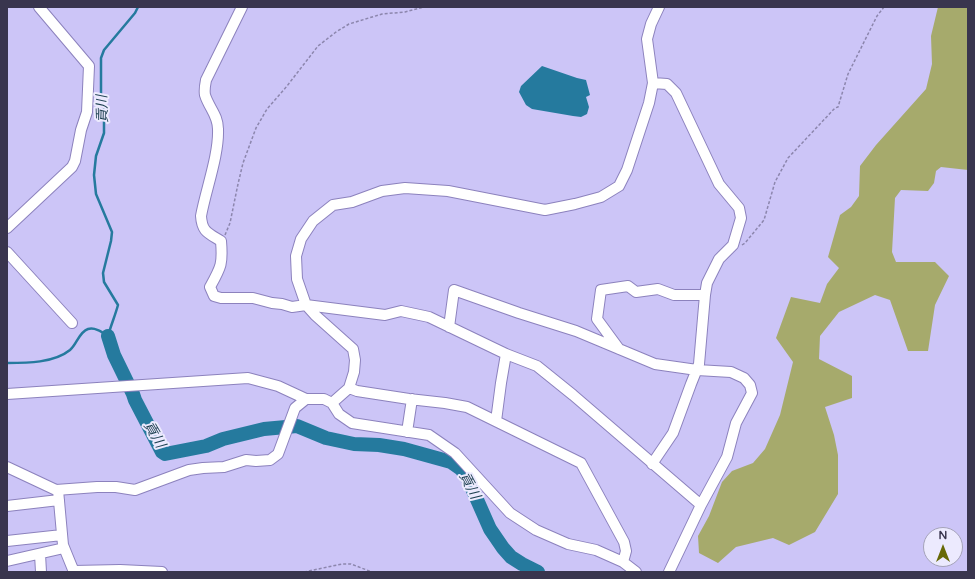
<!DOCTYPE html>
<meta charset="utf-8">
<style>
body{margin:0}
#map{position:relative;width:975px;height:579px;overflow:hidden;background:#ccc5f7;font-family:"Varela Round",sans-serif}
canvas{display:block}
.frame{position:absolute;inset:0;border:8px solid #39354e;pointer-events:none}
.north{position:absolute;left:923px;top:527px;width:40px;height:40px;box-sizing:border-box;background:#eceafe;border:1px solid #a4a2b8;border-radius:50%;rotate:0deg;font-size:11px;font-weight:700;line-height:16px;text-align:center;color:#39354e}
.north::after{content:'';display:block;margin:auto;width:14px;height:18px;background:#676907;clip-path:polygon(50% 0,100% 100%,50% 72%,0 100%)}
</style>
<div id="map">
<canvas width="975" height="579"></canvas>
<div class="frame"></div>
<div class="north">N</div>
</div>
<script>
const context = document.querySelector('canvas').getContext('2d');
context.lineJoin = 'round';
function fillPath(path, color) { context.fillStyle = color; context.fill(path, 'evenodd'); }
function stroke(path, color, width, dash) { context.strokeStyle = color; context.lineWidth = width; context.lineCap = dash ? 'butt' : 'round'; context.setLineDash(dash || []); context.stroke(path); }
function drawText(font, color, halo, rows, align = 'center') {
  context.font = font + ' "Varela Round","Noto Sans JP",sans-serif'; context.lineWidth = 4; context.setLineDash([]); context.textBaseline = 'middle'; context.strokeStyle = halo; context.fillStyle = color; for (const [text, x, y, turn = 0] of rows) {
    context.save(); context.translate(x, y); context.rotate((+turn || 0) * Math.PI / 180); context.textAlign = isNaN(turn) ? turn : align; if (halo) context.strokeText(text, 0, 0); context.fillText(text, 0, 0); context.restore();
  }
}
fillPath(new Path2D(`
 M938,7H968V170L941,167L936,171L934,183L928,191L901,190L895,198L892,252L896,262H935L949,276L935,305L928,351H908L890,300L875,295L839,312L820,336L819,359L852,376V398L825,407L834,435L838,455V494L815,532L789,545L773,538L736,547L718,563L699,553L698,536L709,516L722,482L732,471L753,463L765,449L780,415L793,362L776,338L791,297L820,303L827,284L839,268L828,257L840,215L851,207L859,196L860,166L876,145L926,89L932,64L931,36Z`), '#a6aa6c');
fillPath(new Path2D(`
 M542,66L577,78L586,80L590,95L586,97L589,107L587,114L581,117L573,116L532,109L526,105L519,92L521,86Z`), '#257a9e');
stroke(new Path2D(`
 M7,363C27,363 54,363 70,350C77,344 79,332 88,329C95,327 102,332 108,336C111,325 115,316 118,305L104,282L103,273L111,241L112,232L96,194L94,175L96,156L104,133V104L101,95V58L104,50L135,13L138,7`), '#257a9e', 2.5);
stroke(new Path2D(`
 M108,336L114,355L133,394L135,400L162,452L165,454L206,446L223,439L264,429L297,426L326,438L354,444L379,445L404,449L451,462L461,469L467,477L490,529L503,548L511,557L522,564L538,572`), '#257a9e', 14);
const minor = new Path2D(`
 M242,7L206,80C205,85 204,90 205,95C209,108 218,115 218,129C219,155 206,189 201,216C202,232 208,233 221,241C223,264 221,267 210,287L214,296L221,298H253L272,303L282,304L292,307L306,305L385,315L401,311L429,317L506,354L537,366L573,395L701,505
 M7,228L72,167L75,161L81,130L87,112L89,66L39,7
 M7,252L72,323
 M449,327L454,290L519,313L576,331L655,364L697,370L731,372L744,378L750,385L752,393L736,423L727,457L701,505L669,572
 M619,349L597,319L601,290L628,286L636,292L658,289L674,295H705
 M349,388L357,391L409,399L445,403L467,407L581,463L624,542L626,551L623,562
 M7,394L248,378L278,386L306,399H324L332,403L349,388L354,372L355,360L353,349L315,315L306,305L297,279L296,256L301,239L313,221L333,205L352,202L382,191L405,188L448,191L545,210L575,204L601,197L619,186L627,170L649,103L653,83L647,39L651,24L659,7
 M332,403L339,414L352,423L429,435L455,453L510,513L536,530L568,544L596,550L623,562L636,572
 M496,421L501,383L506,354
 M407,432L412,399
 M652,464L673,433L691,384L699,364L705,295L707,283L719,259L733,245L741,218L739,208L719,184L676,93L667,84L653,83
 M7,467L56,490L97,487H116L135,490L189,470L203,468L224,467L246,460L256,461L270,460L278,454L295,408L306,399
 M58,490L63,545L74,572
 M7,506L59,500
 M7,541L62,535
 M40,554L41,572
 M7,561L64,548
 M74,571L120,570L162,572`);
stroke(minor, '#8c82bd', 12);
stroke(new Path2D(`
 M225,235L230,223L238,184L243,163L256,128L267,109L287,86L318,46L336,32L349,24L382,14L405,12L424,7
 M742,245L745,243L764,220L775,182L788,158L835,108L838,107L848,74L877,16L884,7
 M304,572L342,564H351L372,572`), '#8c86ad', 1.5, [3, 2]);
stroke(minor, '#fff', 10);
drawText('italic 14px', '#1b3e4f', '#eceafe', [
 ["貢川",103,109,-92],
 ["貢川",154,435,60],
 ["貢川",469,486,62]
]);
</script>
